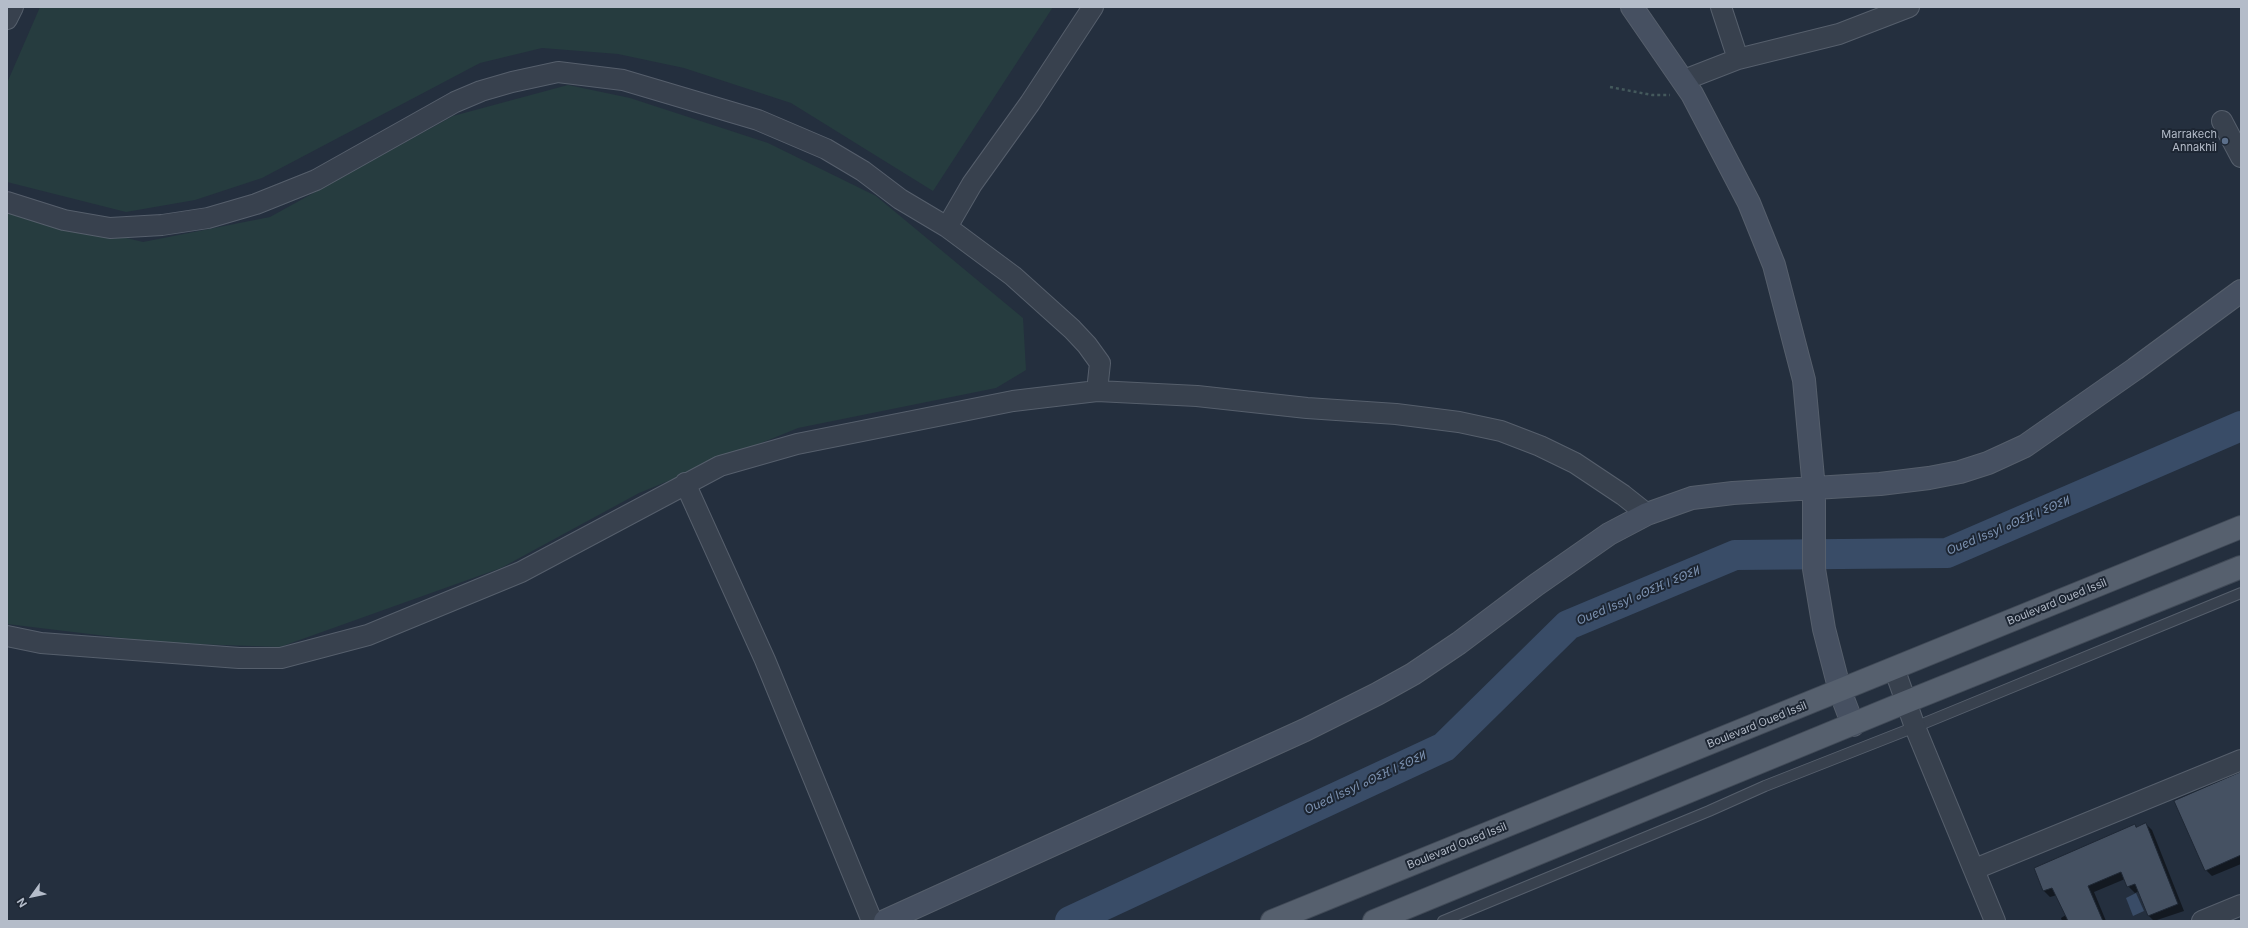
<!DOCTYPE html>
<meta charset="utf-8">
<style>
body{margin:0}
#map{position:relative;width:2248px;height:928px;overflow:hidden;background:#242f3e;font-family:Inter,sans-serif}
canvas{display:block}
.frame{position:absolute;inset:0;border:8px solid #b4bcc9;pointer-events:none}
.north{position:absolute;left:12px;top:876px;width:40px;height:40px;-webkit-text-stroke:3px #1d2633;paint-order:stroke;rotate:237deg;font-size:11px;font-weight:700;line-height:16px;text-align:center;color:#b4bcc9}
.north::after{content:'';display:block;margin:auto;width:14px;height:18px;background:#b4bcc9;clip-path:polygon(50% 0,100% 100%,50% 72%,0 100%)}
</style>
<div id="map">
<canvas width="2248" height="928"></canvas>
<div class="frame"></div>
<div class="north">N</div>
</div>
<script>
const context = document.querySelector('canvas').getContext('2d');
context.lineJoin = 'round';
function fillPath(path, color) { context.fillStyle = color; context.fill(path, 'evenodd'); }
function stroke(path, color, width, dash) { context.strokeStyle = color; context.lineWidth = width; context.lineCap = dash ? 'butt' : 'round'; context.setLineDash(dash || []); context.stroke(path); }
function drawText(font, color, halo, rows, align = 'center') {
  context.font = font + ' Inter,"Noto Sans Tifinagh",sans-serif'; context.lineWidth = 4; context.setLineDash([]); context.textBaseline = 'middle'; context.strokeStyle = halo; context.fillStyle = color; for (const [text, x, y, turn = 0] of rows) {
    context.save(); context.translate(x, y); context.rotate((+turn || 0) * Math.PI / 180); context.textAlign = isNaN(turn) ? turn : align; if (halo) context.strokeText(text, 0, 0); context.fillText(text, 0, 0); context.restore();
  }
}
fillPath(new Path2D(`
 M40,7H1053L933,191L791,103L684,68L618,54L542,48L480,63L262,178L195,200L126,212L7,182V83Z
 M568,85L630,98L768,143L876,196L1023,318L1026,370L996,388L798,428L639,493L501,568L280,647L164,643L7,624V209L143,242L270,217L453,116Z`), '#263c3f');
fillPath(new Path2D(`
 M2136,893L2144,911L2133,916L2126,898Z`), '#394c67');
fillPath(new Path2D(`
 M2241,773V864L2212,876L2206,870Z
 M2146,824L2152,830L2184,911L2154,921L2148,915L2139,891L2135,893L2128,886L2125,879L2094,892L2106,921H2062L2061,918L2066,915L2057,895L2050,897L2044,891L2035,868L2135,825L2137,827Z`), '#0007');
stroke(new Path2D(`
 M1070,921L1444,747L1568,625L1735,555L1947,553L2241,426`), '#394c67', 30);
const building = new Path2D(`
 M2241,772V855L2205,871L2174,801Z
 M2146,823L2178,904L2148,916L2135,884L2127,887L2121,872L2088,886L2103,921H2068L2052,888L2043,891L2034,868L2135,824L2136,827Z`);
fillPath(building, '#455162');
stroke(building, '#1f2835', 1);
const lane = new Path2D(`
 M1443,921L1709,811L1765,786L1915,727L2241,593`);
const street = new Path2D(`
 M1721,7L1738,59
 M7,19L13,7
 M1684,80L1738,59L1839,34L1909,7
 M2222,121L2241,157
 M7,202L64,220L110,228L162,225L208,218L256,204L316,180L455,102L481,91L512,82L558,72L623,80L758,120L826,149L863,171L900,199L947,227L1013,276L1072,329L1087,345L1100,363L1097,391
 M947,227L972,184L1030,103L1093,7
 M685,483L765,660L872,921
 M7,636L41,643L239,658H281L368,635L521,572L720,466L797,444L1013,401L1097,391L1197,396L1307,408L1396,414L1459,422L1501,431L1540,446L1575,463L1623,495L1647,514
 M1894,668L1915,727L1995,921
 M1975,869L2241,760
 M2202,921L2241,905`);
const secondary = new Path2D(`
 M1632,7L1692,94L1749,203L1774,265L1804,380L1814,489V569L1824,629L1840,691L1853,725
 M885,921L1305,730L1377,694L1413,674L1459,643L1536,585L1609,534L1647,514L1692,498L1733,493L1880,484L1929,478L1960,472L1988,463L2025,446L2135,369L2241,291`);
const primary = new Path2D(`
 M1272,921L2241,527
 M1374,921L1906,702L2241,567`);
stroke(lane, '#565f6c', 12);
stroke(street, '#565f6c', 22);
stroke(secondary, '#565f6c', 24);
stroke(primary, '#414a57', 24);
stroke(new Path2D(`
 M1610,87L1652,95H1670`), '#44595c', 2.5, [3, 3]);
stroke(lane, '#38414e', 10);
stroke(street, '#38414e', 20);
stroke(secondary, '#465061', 22);
stroke(primary, '#56606e', 22);
for (const [x, y, r, color] of [
 [2225,141,4,"#5c6f8a"]
]) { const dot = new Path2D(); dot.arc(x, y, r, 0, 2 * Math.PI); context.fillStyle = color; context.fill(dot); stroke(dot, '#1d2633', 1.5); }
drawText('11px', '#b4bcc9', '#1d2633', [
 ["Marrakech",2217,135],
 ["Annakhil",2217,148]
], 'right');
drawText('11px', '#b4bcc9', '#1d2633', [
 ["Boulevard Oued Issil",2057,602,-22],
 ["Boulevard Oued Issil",1757,725,-22],
 ["Boulevard Oued Issil",1457,846,-22]
]);
drawText('italic 12px', '#7c92b1', '#1d2633', [
 ["Oued Issyl ⴰⵙⵉⴼ ⵏ ⵉⵙⵉⵍ",2008,526,-23],
 ["Oued Issyl ⴰⵙⵉⴼ ⵏ ⵉⵙⵉⵍ",1638,596,-23],
 ["Oued Issyl ⴰⵙⵉⴼ ⵏ ⵉⵙⵉⵍ",1365,783,-25]
]);
</script>
